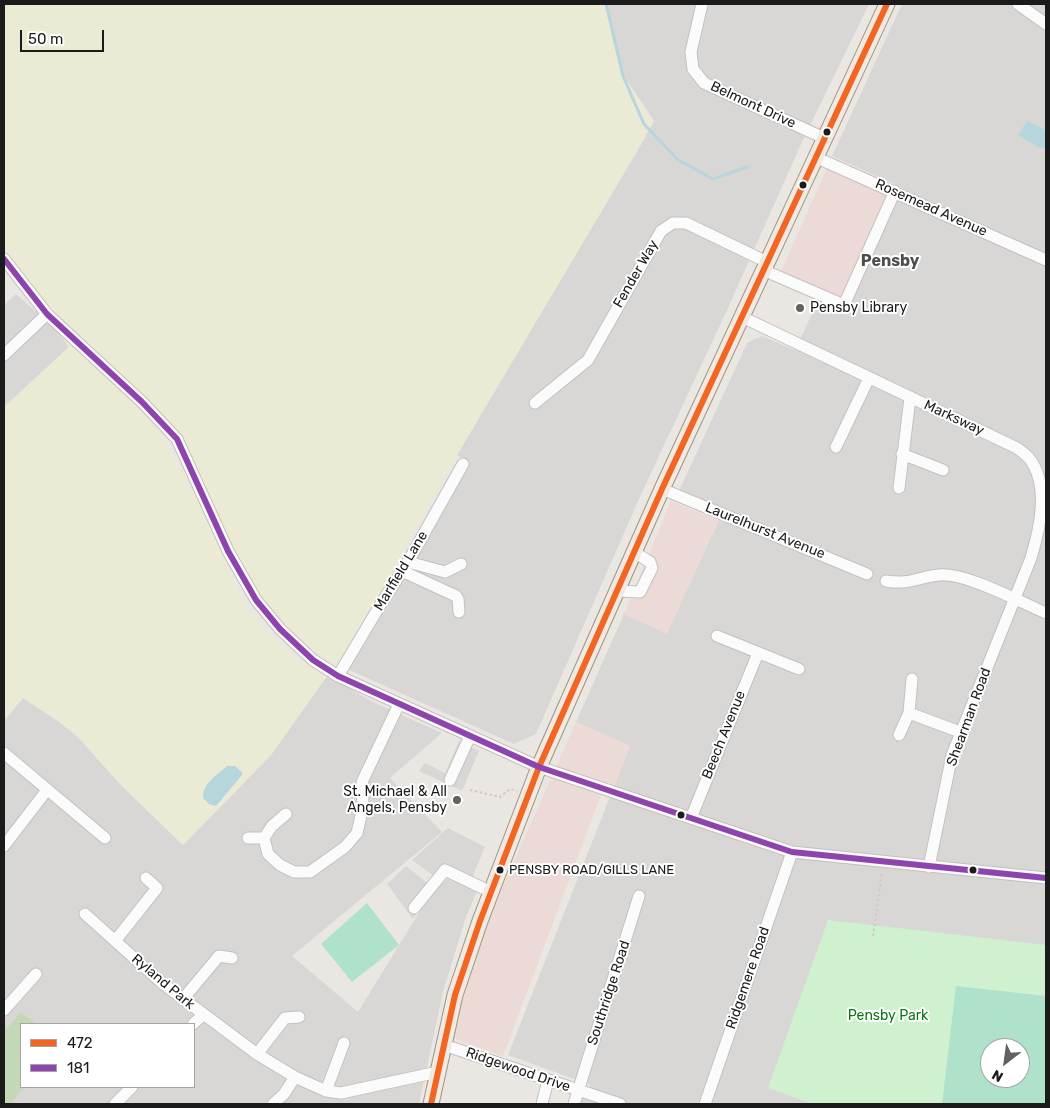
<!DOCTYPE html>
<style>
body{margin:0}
#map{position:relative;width:1050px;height:1108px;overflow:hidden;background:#eae7e3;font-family:Rubik,sans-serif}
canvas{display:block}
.frame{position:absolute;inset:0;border:5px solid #1b1b1b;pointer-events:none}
.legend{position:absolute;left:20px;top:1023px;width:175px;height:65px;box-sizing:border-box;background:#fff;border:1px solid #a4a4a4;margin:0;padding:6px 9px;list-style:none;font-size:15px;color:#1b1b1b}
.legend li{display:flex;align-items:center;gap:10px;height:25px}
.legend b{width:25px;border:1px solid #a4a4a4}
.north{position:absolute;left:980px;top:1038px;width:50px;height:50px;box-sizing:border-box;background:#fff;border:1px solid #a4a4a4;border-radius:50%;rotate:210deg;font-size:14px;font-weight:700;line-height:20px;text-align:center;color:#1b1b1b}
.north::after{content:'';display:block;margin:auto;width:18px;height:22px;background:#636261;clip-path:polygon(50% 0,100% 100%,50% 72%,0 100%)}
.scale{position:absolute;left:20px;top:30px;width:84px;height:22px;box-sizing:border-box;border:2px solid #1b1b1b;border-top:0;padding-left:6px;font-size:15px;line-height:18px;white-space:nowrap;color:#1b1b1b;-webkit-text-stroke:4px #fff;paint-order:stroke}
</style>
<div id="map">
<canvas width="1050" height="1108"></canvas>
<div class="frame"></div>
<ul class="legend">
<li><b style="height:6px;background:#f26522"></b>472</li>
<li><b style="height:6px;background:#8e44ad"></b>181</li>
</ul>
<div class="north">N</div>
<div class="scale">50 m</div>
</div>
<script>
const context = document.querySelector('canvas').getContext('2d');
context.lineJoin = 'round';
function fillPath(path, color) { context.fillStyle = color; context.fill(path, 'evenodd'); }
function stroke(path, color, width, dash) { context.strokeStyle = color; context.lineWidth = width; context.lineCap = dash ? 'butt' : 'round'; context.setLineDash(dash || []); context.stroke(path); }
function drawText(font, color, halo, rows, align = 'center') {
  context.font = font + ' Rubik,sans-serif'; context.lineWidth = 4; context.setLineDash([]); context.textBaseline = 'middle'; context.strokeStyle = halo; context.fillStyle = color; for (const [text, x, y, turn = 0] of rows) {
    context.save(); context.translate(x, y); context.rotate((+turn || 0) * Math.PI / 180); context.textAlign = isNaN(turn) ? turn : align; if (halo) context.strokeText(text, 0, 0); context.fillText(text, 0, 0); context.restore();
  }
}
fillPath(new Path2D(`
 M606,4H869L802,142L728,308L639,499L536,734L514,744L347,669L469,462L457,455L654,121L623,75Z
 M902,4H1046V1104H574L591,1085L508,1055L630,746L576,722L624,614L667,633L722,513L679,491L747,343L762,336L795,350L819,299L897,198L903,188L832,156ZM990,1048H1020V1078H990Z
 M16,294L54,327L69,347L4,407V305Z
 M327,676L375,703L442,733L390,778L442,832L292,956L358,1012L431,893L448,878L477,891L466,917L443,992L419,1104H4V721L23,698L58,721L78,737L121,785L183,845L271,755ZM21,1024H194V1087H21Z`), '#d9d7d5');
fillPath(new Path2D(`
 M827,168L897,198L847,311L777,280Z
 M671,501L718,520L667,634L624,614Z
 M576,722L630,746L615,785L606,782L503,1056L452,1038L483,931Z`), '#ecdad7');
fillPath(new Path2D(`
 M4,4H606L623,75L654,121L638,150L457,455L343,660L337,665L315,652L290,632L264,604L241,568L187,446L126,381L62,320L41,297L4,248Z
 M69,347L82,352L147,415L161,435L186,477L206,517L245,606L265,630L294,655L327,676L271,755L183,845L121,785L78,737L58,721L23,698L4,721V407Z`), '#eaead5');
fillPath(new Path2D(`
 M21,1012L36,1024H21V1087H25L10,1104H4V1031Z`), '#c4d8b8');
fillPath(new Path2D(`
 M828,920L1046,945V1104H813L768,1088ZM990,1048H1020V1078H990Z`), '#d0f1cf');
fillPath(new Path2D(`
 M367,903L399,945L352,982L321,944Z
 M956,986L1046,996V1104H942ZM990,1048H1020V1078H990Z`), '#aee2cb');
fillPath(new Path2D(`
 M459,741L479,751L462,791L419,771L425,763L445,773Z
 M632,807L748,848L628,841Z
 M448,828L485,847L469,885L446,875L438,881L413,919L387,884L406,866L429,884L434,876L412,860Z`), '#d8d7d5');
fillPath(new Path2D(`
 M1027,121L1046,130V148L1038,147L1018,135Z
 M227,766H235L242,772V775L216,806L209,804L203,798C202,784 217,775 227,766Z`), '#b6d6dd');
stroke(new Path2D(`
 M606,4L623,76L644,124L677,159L713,179L747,167`), '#b6d6dd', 3);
const minor = new Path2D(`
 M702,4L691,52L693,69L704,83L824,138
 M1018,4L1046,24
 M815,157L1046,260
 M4,259L47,314L142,402L177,439L228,551L256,600L280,629L313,660L338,676L539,767L792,852L1046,878
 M763,270L844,305L895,191
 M742,317L1017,448C1021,451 1025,454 1029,458C1050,485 1040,528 1031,558L952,755L929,867
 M4,355L47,314
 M535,403L588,360L661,231L673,223H686L767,262
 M836,447L869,378
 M902,454L943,470
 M899,488L910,398
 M662,489L867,574
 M408,562L445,572L461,564
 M402,571L456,596L458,599L459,612
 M886,581C910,585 918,577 939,575C965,572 1020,602 1046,613
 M617,591L640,592L652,568L650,562L634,552
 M717,636L799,669
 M338,676L382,602L408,562L463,464
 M909,713L960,732
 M899,735L909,713L912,679
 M4,753L105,838
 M450,780L470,736
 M286,814L272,826L264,838L268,854L280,865L294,872H310L345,847L357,833L363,807L362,782L399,704
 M691,818L758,653
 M248,838H264
 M4,846L47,790
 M414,908L445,870L491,892
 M85,914L162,983L257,1054L295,1077
 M115,941L157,888L146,878
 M183,999L219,956L232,958
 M4,1010L36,974
 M193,1024L203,1015
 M444,1045L620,1104
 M257,1054L285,1018L299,1017
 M326,1091L344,1043
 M115,1104L132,1087
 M273,1104L284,1094L295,1077L326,1091L341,1093L438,1072
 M542,1104L548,1080
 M574,1104L639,896
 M705,1104L792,852`);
const major = new Path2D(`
 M431,1104L455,995L480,921L539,767L662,489L887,4`);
stroke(minor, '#c2c1bf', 13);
stroke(major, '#9f9480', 17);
stroke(new Path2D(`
 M470,790L500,797L510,789L517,791
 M873,936L882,872`), '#d6c6c3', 2, [2.5, 2.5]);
stroke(minor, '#fcfbfb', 11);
stroke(major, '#f0eae2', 15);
stroke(new Path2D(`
 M431,1104L455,995L480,921L539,767L662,489L887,4`), '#f26522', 6);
stroke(new Path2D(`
 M4,259L47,314L142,402L177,439L228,551L256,600L280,629L313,660L338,676L539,767L792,852L1046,878`), '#8e44ad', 6);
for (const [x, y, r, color] of [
 [827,132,4.5,"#1b1b1b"],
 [803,185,4.5,"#1b1b1b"],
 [800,308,5,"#636261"],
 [457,800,5,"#636261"],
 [681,815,4.5,"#1b1b1b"],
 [500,870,4.5,"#1b1b1b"],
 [973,870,4.5,"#1b1b1b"]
]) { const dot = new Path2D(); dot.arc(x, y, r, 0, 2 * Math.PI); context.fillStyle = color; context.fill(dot); stroke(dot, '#fff', 2); }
drawText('13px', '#1b1b1b', '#fff', [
 ["PENSBY ROAD/GILLS LANE",509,870]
], 'left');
drawText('14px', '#1b1b1b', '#fff', [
 ["Belmont Drive",753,105,25],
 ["Rosemead Avenue",931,208,24],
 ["Fender Way",636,274,-60],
 ["Marksway",954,418,25],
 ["Laurelhurst Avenue",765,531,22],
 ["Marlfield Lane",401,571,-59],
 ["Shearman Road",969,717,-70],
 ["Beech Avenue",724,735,-68],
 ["Ridgemere Road",748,978,-71],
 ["Ryland Park",163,982,40],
 ["Southridge Road",609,993,-72],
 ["Ridgewood Drive",518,1070,19]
]);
drawText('14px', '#1b1b1b', '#fff', [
 ["Pensby Library",810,308],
 ["St. Michael & All",447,792,"right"],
 ["Angels, Pensby",447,808,"right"]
], 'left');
drawText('14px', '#0a7713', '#fff', [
 ["Pensby Park",888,1016]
]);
drawText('bold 16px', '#4e4e4e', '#fff', [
 ["Pensby",890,261]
]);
</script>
